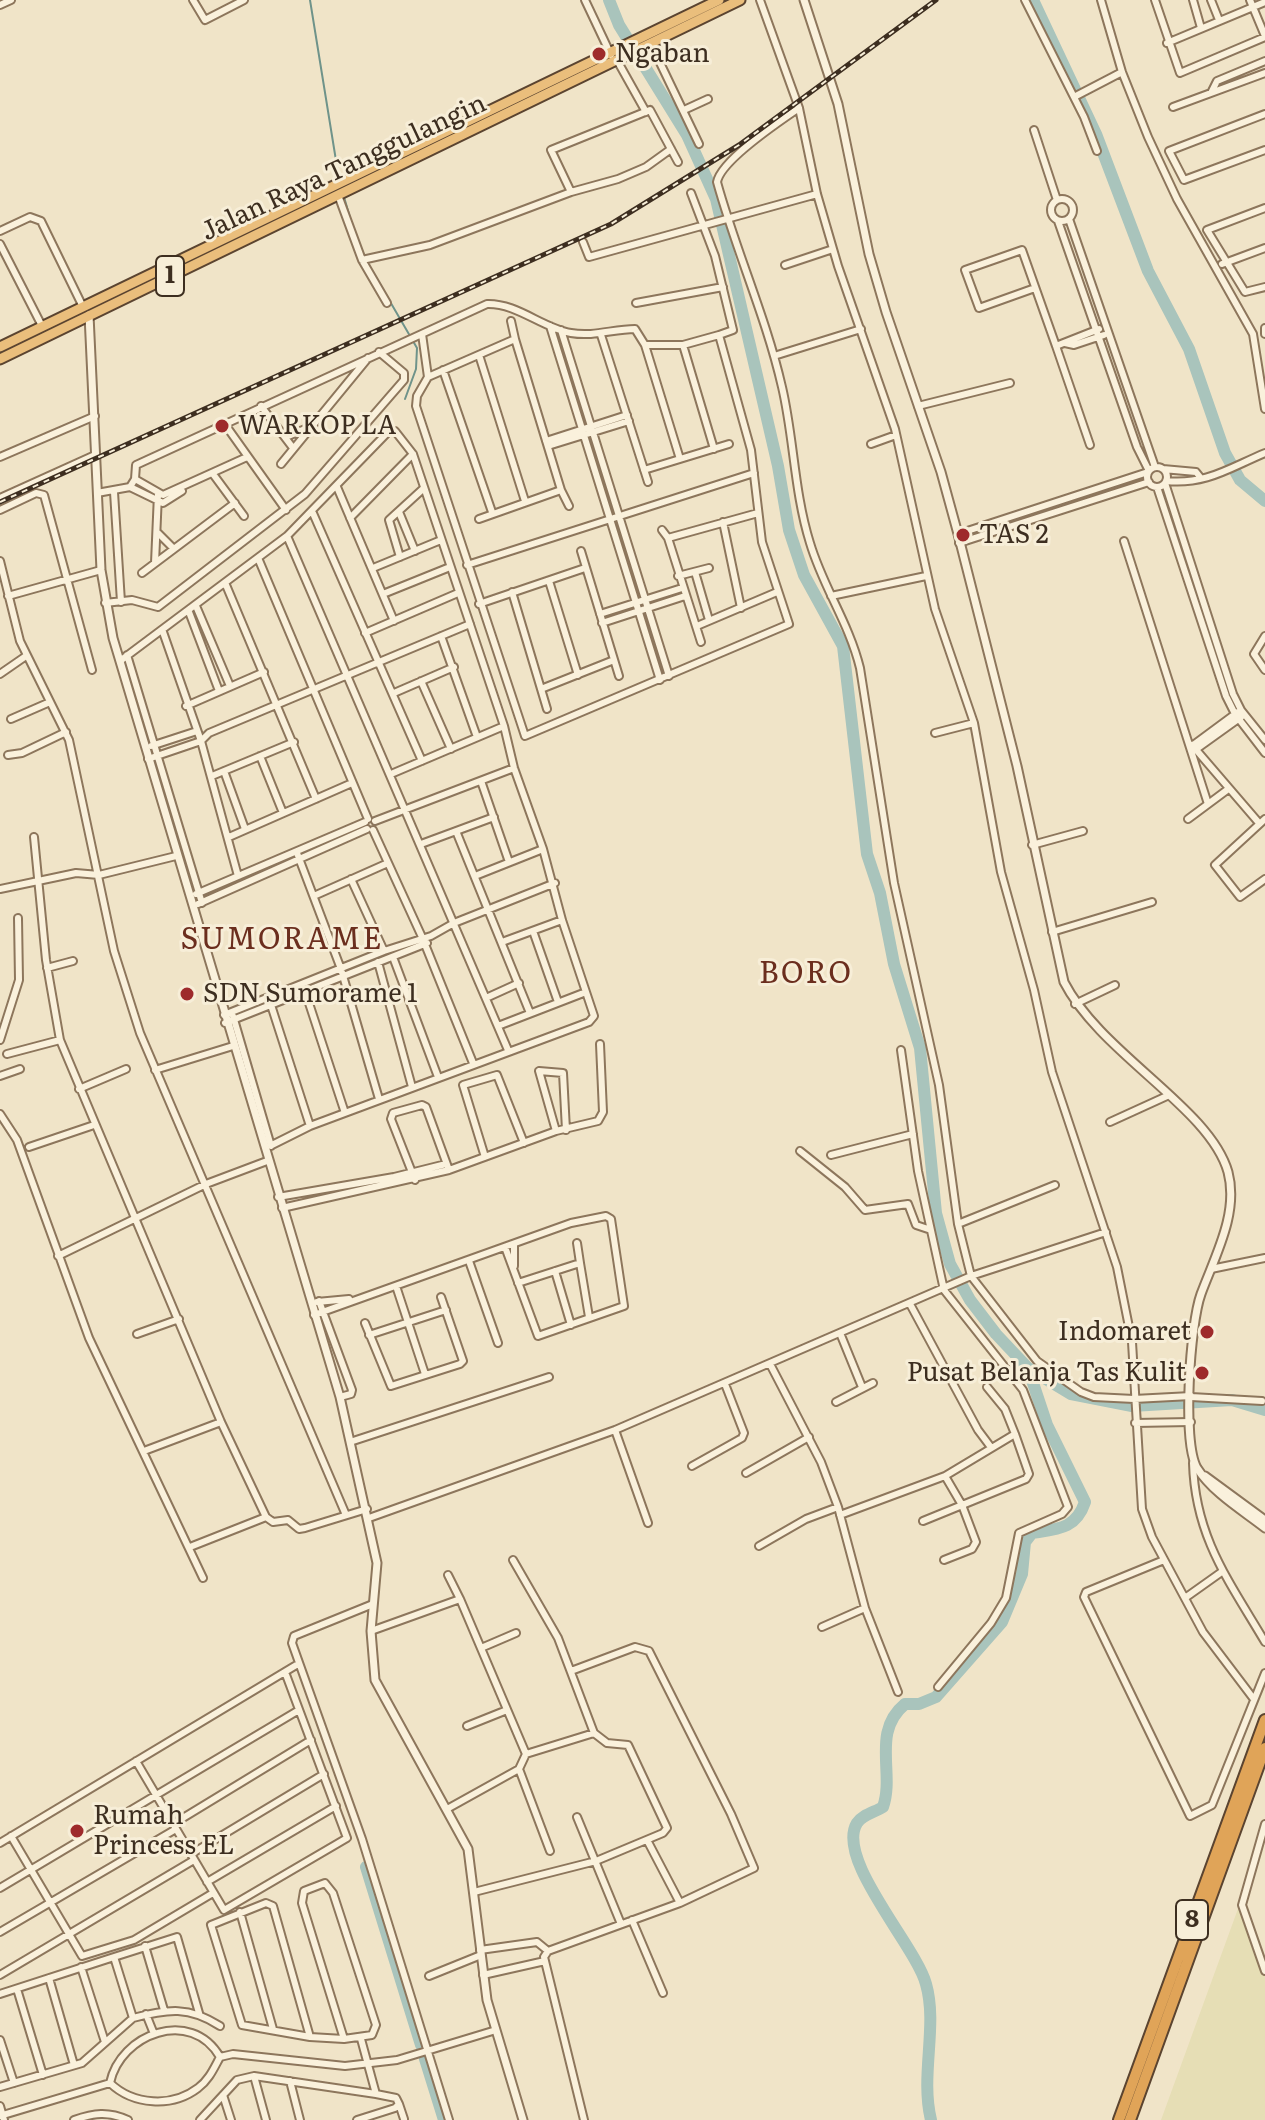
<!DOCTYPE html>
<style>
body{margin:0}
canvas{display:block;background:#f0e4c8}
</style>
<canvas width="1265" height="2120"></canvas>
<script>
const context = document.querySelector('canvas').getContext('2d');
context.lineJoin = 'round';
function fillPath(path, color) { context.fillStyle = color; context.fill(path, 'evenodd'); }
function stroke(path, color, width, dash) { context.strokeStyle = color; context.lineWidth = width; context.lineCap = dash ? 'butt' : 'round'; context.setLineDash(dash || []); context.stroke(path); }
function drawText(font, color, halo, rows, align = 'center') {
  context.font = font + ' Literata,serif'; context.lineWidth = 6; context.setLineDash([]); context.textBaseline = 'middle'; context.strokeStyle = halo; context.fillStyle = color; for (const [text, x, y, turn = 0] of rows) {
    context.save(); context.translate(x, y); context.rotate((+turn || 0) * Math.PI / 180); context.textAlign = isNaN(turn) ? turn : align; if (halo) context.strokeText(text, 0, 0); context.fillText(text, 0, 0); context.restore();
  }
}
fillPath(new Path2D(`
 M1239,1906L1265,1975V2120H1161Z`), '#e6deb5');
stroke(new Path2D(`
 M310,0L339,179
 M344,197L351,221
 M374,274L417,348L416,369L405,399`), '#6f938a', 2);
stroke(new Path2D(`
 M609,0L619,25L687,135L716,199L778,466L789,530L804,575L843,646L867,854L880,893L894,964L920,1048L936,1213L950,1264L970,1300L996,1334L1028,1368L1071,1394L1132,1406L1232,1400L1265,1410
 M1033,0L1096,134L1148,271L1189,349L1225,453L1240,480L1265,501
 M366,1867L421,2045
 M425,2059L444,2120
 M931,2120C920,2075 938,2026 926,1984C916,1946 835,1859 857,1823C862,1815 875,1812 883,1807C895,1773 871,1732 905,1704H919L936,1697L1002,1622L1022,1574L1025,1542L1032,1533C1058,1529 1076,1529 1085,1502L1047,1425L1028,1368`), '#a9c4bc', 12);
const minor = new Path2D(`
 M193,0L205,20L244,0
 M585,0L611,55
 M760,0L799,108L817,194L838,266L895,429L935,609L974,723L1001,872L1034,990L1052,1072L1117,1267L1132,1342L1142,1509L1152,1537L1203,1632L1253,1698
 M1025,0L1084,117L1097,151
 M1101,0L1122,72L1148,137L1177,199L1253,334L1265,409
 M1155,0L1180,73L1265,37
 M1193,0L1201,28
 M1211,0L1219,20
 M1250,0L1265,36
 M0,5L11,0
 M1167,43L1265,2
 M652,46L699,144
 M618,62L646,112
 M1212,91L1217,81L1265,61
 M1074,97L1122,72
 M1173,107L1265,73
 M799,108C780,121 721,160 717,182C736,251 766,317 782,387C794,438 794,492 810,543C823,587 849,623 860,668L894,883L939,1085L958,1224L971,1276L1037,1361L1081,1392L1094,1397L1134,1399L1191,1396
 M684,110L708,99
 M1265,114L1169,151L1184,180L1265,150
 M1034,130L1057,200
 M571,192L551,150L650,110L678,162
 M691,193L715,256L733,330L719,335
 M338,195L362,260L387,303
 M1051 210a11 11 0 1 1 22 0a11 11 0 1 1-22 0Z
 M1265,208L1207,230L1245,292L1265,287
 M1069,219L1155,467
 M1058,221L1137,447L1149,471
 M0,231L30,217L41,221L83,307
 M583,242L589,257L817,194
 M0,244L42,326
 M362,260L430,245L571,192L618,179L646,167L671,149
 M1222,264L1265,248
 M785,265L833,249
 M1035,288L979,308L965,270L1022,250L1056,346
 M636,303L723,287
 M511,321L515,339
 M550,326L660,680
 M1265,328V334
 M561,330L669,676
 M601,335L648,482
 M1065,343L1074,345L1104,335
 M645,345L680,459
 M683,345L714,449
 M479,355L525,501
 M774,356L861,329
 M443,370L492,512
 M428,377L515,339L561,490L569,506
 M261,406L293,448
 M918,406L1010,383
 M224,423L286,510
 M286,437L312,426
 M546,441L627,415
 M871,444L896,435
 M1090,445L1056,346L1099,329
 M548,446L629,421
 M0,457L95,416
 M281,464L368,358
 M1147 477a10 10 0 1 1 20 0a10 10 0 1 1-20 0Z
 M1163,469L1196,472L1200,477
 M644,470L729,444
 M213,474L244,516
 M135,479L163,495L247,457
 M1166,481C1206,485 1229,468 1265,453
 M1165,483L1233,694L1241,710L1265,740
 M130,487L163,503L182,491
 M337,487L394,621
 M1157,487L1226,696L1235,714L1265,753
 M114,492L121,602
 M97,493L130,487L135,479L136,465L487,304C517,303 542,328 571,333C594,337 613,329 635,329L645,345H683L719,335L751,450L762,542L789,624L525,736L416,406L417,396L428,377L422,334
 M0,498L95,455
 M0,510L36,493L44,495L92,670
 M312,511L422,761
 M399,512L415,551
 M350,518L413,454
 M479,519L561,490
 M723,522L741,608
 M662,530L668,538L701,642
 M158,533L174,549
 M958,534L1148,472
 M287,536L508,1050
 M668,538L758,513
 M1124,541L1208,804
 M959,543L1149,482
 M581,551L619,676
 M400,557L389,520L424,488
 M258,558L368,819
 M0,561L20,641L69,740L114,951L140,1033L346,1515
 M155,563L158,494
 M467,565L754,473
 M373,568L441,540
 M695,572L709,620
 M142,573L235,503
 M678,576L709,568
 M549,581L578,675
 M226,585L316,799
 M512,592L547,709
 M383,594L450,567
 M8,596L101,570
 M831,596L926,576
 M105,603L132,600L158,607L305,494L404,380V373L379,352
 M479,604L585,568
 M196,606L230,686
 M189,612L219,691
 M600,614L682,588
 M602,623L685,596
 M697,626L777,592
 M163,632L201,741L238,876
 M365,633L458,593
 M441,636L477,737
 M1265,636L1254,654L1265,670
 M127,655L202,903
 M120,661L287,536L389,431H395L413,454L504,726L514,768L543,849L562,920L594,1016L589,1022L310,1126L272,1145
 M0,674L26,656
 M421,681L451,749
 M541,689L614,660
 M394,693L454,667
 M186,706L264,672
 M11,719L50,702
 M935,733L974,723
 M1192,745L1259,823
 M151,746L197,731
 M1192,746L1238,712
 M1195,750L1241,717
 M8,755L22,753L66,732
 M260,756L283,813
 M148,759L201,741L209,733L470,624
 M224,771L245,829
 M391,774L504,726
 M212,776L294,742
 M481,781L509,862
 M1188,819L1227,790
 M1265,819L1215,865L1240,897L1265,879
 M375,821L514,768
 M373,830L422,937L473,1063
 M456,831L530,1013
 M34,837L46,960L60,1040L221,1422L266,1517L273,1522L288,1520L299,1529L305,1528L367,1509
 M229,837L352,783
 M421,844L494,817
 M1032,845L1083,831
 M297,853L341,969L379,1099
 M475,876L543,849
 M351,879L384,951
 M0,889L76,873L99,875L176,856
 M196,894L365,822
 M316,895L388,863
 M198,904L367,829
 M533,931L558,1002
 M1052,932L1152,902
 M502,942L562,920
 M393,957L438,1077
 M378,962L412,1087
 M47,968L73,961
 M305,991L345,1113
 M486,998L519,983
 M1075,1004L1115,985
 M271,1005L310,1126
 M224,1015L384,951L431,936L454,923L555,883
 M233,1016L271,1146
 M225,1023L427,943
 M498,1026L586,992
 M0,1040L19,980L18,918
 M901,1050L918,1171L944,1290L1023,1390L1068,1507L1062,1514L1019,1533L1006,1598L991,1623L938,1687
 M7,1054L60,1040
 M155,1070L233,1046
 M0,1076L20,1069
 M79,1089L126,1069
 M0,1114L17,1140L89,1338L203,1578
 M1110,1122L1167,1096
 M556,1131L539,1071L563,1073L566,1130
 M29,1147L94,1125
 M800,1151L845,1187L865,1210L908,1204L916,1225L928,1229
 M831,1155L913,1134
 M485,1157L463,1085L497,1075L524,1143
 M415,1180L391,1119L393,1113L422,1105L426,1107L449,1170L556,1131L598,1121L603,1112L600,1044
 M278,1197L394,1177L446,1164
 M282,1208L449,1170
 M958,1224L1055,1185
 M577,1243L580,1263
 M514,1244V1266
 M58,1256L206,1184L267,1161
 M469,1261L498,1343
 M1211,1269L1265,1258
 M555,1271L571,1325
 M518,1283L580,1263L589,1317
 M396,1286L425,1374
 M319,1301L352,1390L351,1394L340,1397
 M317,1302L349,1299
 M910,1304L978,1430L990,1446
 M314,1315L571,1223L606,1216L611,1219L624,1306L538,1336L505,1247
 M365,1323L391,1386L460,1364L463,1361L441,1297
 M840,1333L862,1387
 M137,1334L179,1319
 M369,1335L446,1310
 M770,1364L821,1462L838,1507L865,1608L898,1692
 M987,1387L1005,1409L1015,1434
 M1191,1397L1262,1401
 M836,1402L873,1383
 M1135,1423L1191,1422
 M615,1430L648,1523
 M350,1442L549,1377
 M144,1451L221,1422
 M1193,1463C1195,1537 1229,1581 1265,1642
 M692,1466L742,1438L744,1433L725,1384
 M746,1473L809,1437
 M840,1515L945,1476L962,1505L976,1542L972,1549L944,1560
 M369,1518L615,1430L971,1276L1106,1232
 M923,1521L1026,1479L1029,1474L1015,1434L945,1476
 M759,1546L806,1519L838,1507
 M190,1547L266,1517
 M1164,1560L1086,1592L1084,1597L1190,1816L1212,1805L1265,1673
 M448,1575L460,1599
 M1185,1598L1223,1571
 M373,1604L294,1636L292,1643L362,1839L449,2120
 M822,1627L865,1608
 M371,1631L460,1599L526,1754
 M481,1648L516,1633
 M571,1671L635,1647L649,1651L731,1814L754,1868L680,1903
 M467,1726L507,1710
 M136,1761L224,1910L347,1838L285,1672
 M519,1769L550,1851
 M447,1809L519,1769L526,1754L594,1733
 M577,1817L621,1924
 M173,1824L311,1740
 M1265,1824L1242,1905L1265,1971
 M11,1836L82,1956L134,1940L213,1893
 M0,1843L298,1664
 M191,1854L324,1774
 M207,1882L336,1806
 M325,1883L333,1893L376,2025L372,2035L344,2039L302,1903L304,1891Z
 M0,1888L299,1710
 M474,1892L596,1861L663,1833L667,1828L628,1745L607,1743L594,1733L558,1638L513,1560
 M240,1912L273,2029
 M632,1920L663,1993
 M0,1932L176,1829
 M145,1946L164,2010
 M480,1950L537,1942L548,1951
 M114,1957L177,1937L199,2013
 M81,1967L105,2042
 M0,1975L194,1860
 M483,1975L545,1961
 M429,1976L481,1955
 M49,1978L74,2065
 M17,1989L43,2075
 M0,1994L114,1957L133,2018L82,2063L0,2087
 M146,2014L154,2034
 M133,2018C168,2009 189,2006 220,2026
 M310,2037L273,1906L266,1903L211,1925L242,2025L310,2037L344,2039
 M0,2040L14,2083
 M254,2076L266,2120
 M290,2081L300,2120
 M110,2083C133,2105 172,2108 198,2088C209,2080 214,2068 220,2057L233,2054L345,2066L397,2060L496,2030
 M110,2083C120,2034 191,2007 220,2057
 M223,2095L231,2120
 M399,2104L404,2119
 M0,2106L4,2120
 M0,2116L110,2083
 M74,2120C94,2113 108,2111 128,2120
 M200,2120L237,2080L254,2076L376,2094L361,2039
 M357,2120L395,2108L399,2104L396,2098L376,2094
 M584,2120L544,1957L548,1951L680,1903L647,1840`);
const tertiary = new Path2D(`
 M804,0L838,104L869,254L886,312L941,472L958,534L1017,766L1064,982C1101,1054 1210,1108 1228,1172C1239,1213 1215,1256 1201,1294C1190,1324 1182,1442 1197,1468C1213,1493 1242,1510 1265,1528
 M89,315L101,570L113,638L340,1397L377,1563L371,1631L375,1680L468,1849L487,2000L523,2120
 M1205,1476L1265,1520`);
const trunk = new Path2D(`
 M0,347L719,0
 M0,359L740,0`);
const motorway = new Path2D(`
 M1119,2120L1265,1720
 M1130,2120L1265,1748`);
stroke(minor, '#8d765c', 10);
stroke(tertiary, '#8d765c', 11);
stroke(trunk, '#5b4430', 13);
stroke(motorway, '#5b4430', 14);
stroke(minor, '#faf1dc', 6);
stroke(tertiary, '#faf1dc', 7);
stroke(trunk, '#eabe7c', 9);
stroke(motorway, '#e0a458', 10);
const rail = new Path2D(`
 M0,502L611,224L739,145L936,0`);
stroke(rail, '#3d2e20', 5);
stroke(rail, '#f7eed8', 2, [6]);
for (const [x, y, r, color] of [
 [599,54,8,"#9e2a2b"],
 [222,426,8,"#9e2a2b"],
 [963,535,8,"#9e2a2b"],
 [187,994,8,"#9e2a2b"],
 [1207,1332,8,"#9e2a2b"],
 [1202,1373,8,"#9e2a2b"],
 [77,1831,8,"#9e2a2b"]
]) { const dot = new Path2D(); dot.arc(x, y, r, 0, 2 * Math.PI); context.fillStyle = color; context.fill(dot); stroke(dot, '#f7eed8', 3); }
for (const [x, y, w] of [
 [170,276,28],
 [1192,1920,32]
]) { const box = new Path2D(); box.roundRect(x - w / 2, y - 20, w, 40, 6); context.fillStyle = '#f7eed8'; context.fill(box); stroke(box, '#3d2e20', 2); }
drawText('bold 24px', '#3d2e20', null, [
 ["1",170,276],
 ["8",1192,1920]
]);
drawText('26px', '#3d2e20', '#f7eed8', [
 ["Ngaban",615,54],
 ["WARKOP LA",238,426],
 ["TAS 2",979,535],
 ["SDN Sumorame 1",203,994],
 ["Indomaret",1191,1332,"right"],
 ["Pusat Belanja Tas Kulit",1186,1373,"right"],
 ["Rumah",93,1816],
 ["Princess EL",93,1846]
], 'left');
drawText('26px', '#3d2e20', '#f7eed8', [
 ["Jalan Raya Tanggulangin",344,168,-25]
]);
context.letterSpacing = '2px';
drawText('30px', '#6b2e1e', '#f7eed8', [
 ["SUMORAME",282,940],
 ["BORO",806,974]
]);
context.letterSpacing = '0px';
</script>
